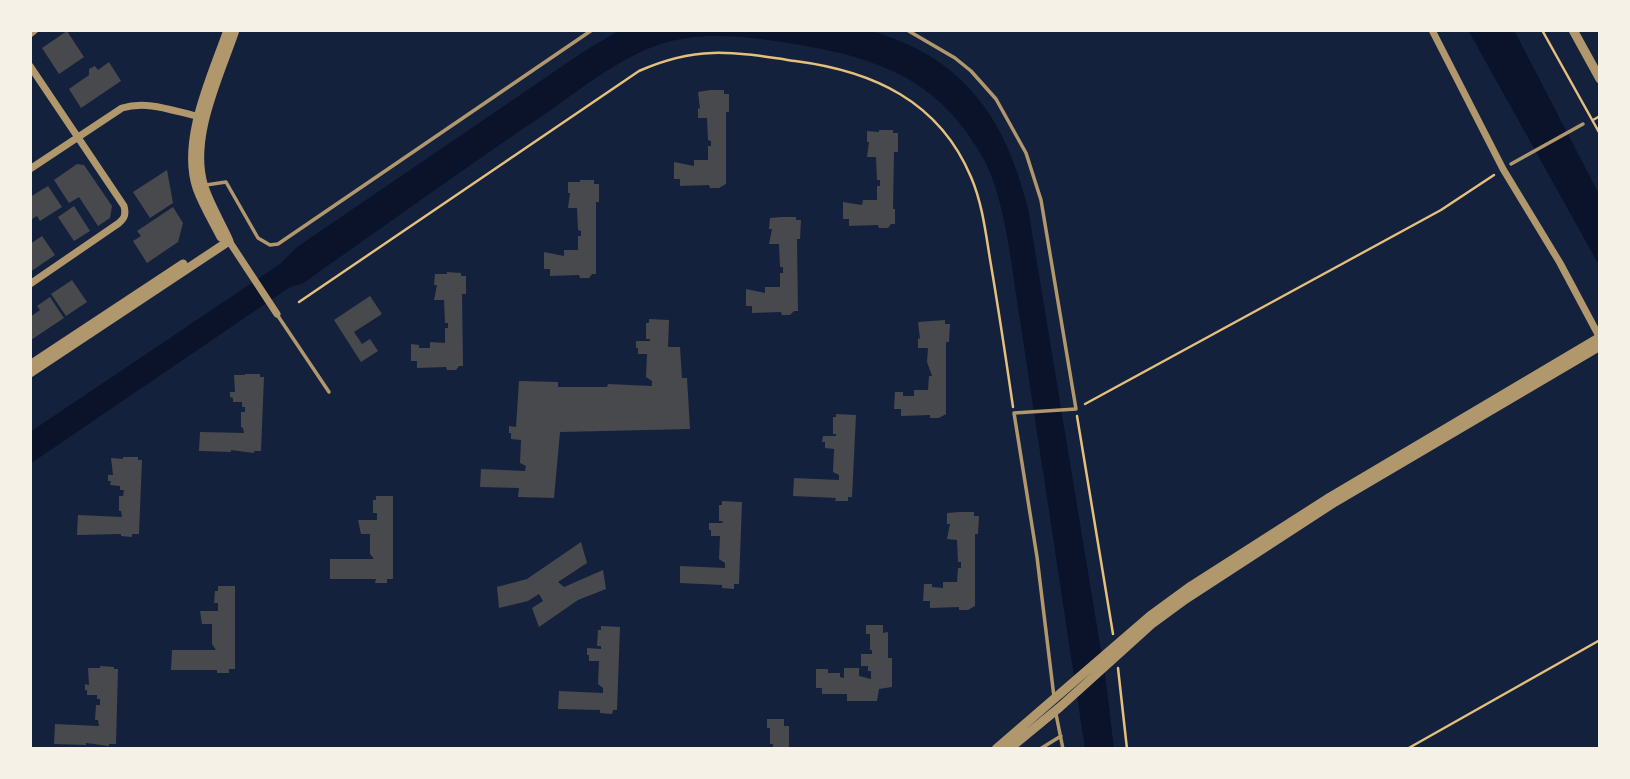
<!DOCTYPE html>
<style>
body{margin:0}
#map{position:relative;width:1630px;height:779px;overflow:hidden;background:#14213d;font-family:"Titillium Web",sans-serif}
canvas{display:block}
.frame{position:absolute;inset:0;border:32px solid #f6f1e7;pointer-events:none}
</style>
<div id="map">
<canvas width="1630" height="779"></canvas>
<div class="frame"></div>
</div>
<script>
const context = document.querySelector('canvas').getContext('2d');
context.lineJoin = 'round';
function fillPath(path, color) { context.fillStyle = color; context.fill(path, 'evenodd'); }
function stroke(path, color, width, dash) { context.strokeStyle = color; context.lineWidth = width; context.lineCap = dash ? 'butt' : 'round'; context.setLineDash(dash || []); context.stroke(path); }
fillPath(new Path2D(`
 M620,30H868C962,56 1005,116 1028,208L1106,681L1114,749H1085L1020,320C1012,273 1007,213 989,170C983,156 975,145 967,133C925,73 863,55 794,44C749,37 702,30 658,45C619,58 578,91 545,114C463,169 383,227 302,284L290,287L30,464V432L280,264L297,247L586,50Z
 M1468,30H1514L1600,196V267Z`), '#0b132b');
fillPath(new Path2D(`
 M67,31L84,57L59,74L42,48Z
 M109,62L121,81L81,108L69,89L89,75V69L95,66L98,70Z
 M710,90H724V94H729V112H726V184L719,188H710L709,185L680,186V179H674V162L694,166V160H708V146H711V141L708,140L707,118H698V108L700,109L698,92Z
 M879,130H893V133H898V152H894L893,209H895V224H891L888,228H879L878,225L849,226V219H843V202L862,205L863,200H877V186H880V180H877L876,157H867L869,142H867V131L879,132Z
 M77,164L84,165L112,206L110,218L98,226L79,197L69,203L54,180Z
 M167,170L173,203L150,218L133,192Z
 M580,180H594V184H599V202H596V274H592L589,278H580L579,275L550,276V269H544V252L564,256V250H578V236H581V231L578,230L577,208H568L570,193H568V182H580Z
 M48,186L62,207L40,221L37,216L32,219L30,197Z
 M74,206L90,231L74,241L58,217Z
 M173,207L183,223L178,242L147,263L133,241L141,236L137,231Z
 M782,217H796V220H801L800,239H797L798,311H794L790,315H782L781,312L752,313V306H746V289L765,293V287H780V273H783V267H780L779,244H769L772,229H769L770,218Z
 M42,236L55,255L30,272V244Z
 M447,272L461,273V276H466V294H462L463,366H459L456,370H447L446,367L417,368V361H411V344L419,345V348H430V342L445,343V328H448V323H445L444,300H434L437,285H434L435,274H447Z
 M72,280L87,302L66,316L51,294Z
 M370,296L382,314L354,332L362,344L370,339L378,351L361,362L334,320Z
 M50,297L64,318L31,340L30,317L40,310L37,306Z
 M649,319L669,320L668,347H680L682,378H687L690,429L560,432L554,498L518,497L519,488L480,487L481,469L525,471L526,466L520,463L521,440L511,439V433H509V426L516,427L519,381L558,382V387H607L608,384L652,386V381L646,377L647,354H638V348H636V341H650V339H646V323H649Z
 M945,320V324H950L949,342H946V414L939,418H930V415L901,416V409H894L895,392H903V396H914V390H928L929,376H932L927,362L928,348H918V338L920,339L918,322Z
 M245,374H260V377H264L261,451H254V453L231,450V452L199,451L200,432L244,433L243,428L241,427V412H245V407H242V402H233V398L230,397V392H235L234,375H245Z
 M836,414L856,415L852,497H848V501H835L836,498L793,496L794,478L839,480V475L833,472L834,449L825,448V442H822L823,436H836V434H833V417H836Z
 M123,457H138V460H142L139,534H132V537L121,536V534L77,535L78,515L122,517L121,511H119V496H123L124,490H120V486L110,485L111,481H108V475H113L111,458L123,459Z
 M376,496H393V579H387V583H375L376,579H330V559H374L370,554V534H361L358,520H377V513H373V500H376Z
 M722,501L742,502L739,584H734V589L722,588V585L680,583V566L725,568V563L719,559L720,536H711V530H709V523H722L723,521H719V505H722Z
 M960,512H974V516H979L978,534H975V606L968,610H959V607L930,608V601H923L924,584H932V587L943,588V582H957L958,568H961V562H958L957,540L947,539L950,524H947V513Z
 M581,542L587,563L558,582L564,587L603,570L606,589L578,600L539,627L532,608L543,601L539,594L528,601L499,608L497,587L527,579Z
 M218,586H235V669H229V673H217V670H171L172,650H216L212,644V624H202L200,611H218V603H214L215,591H218Z
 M866,625H883V633L888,632V658H892V687L879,689L877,701H847V694H822V688H816V669H828V673H840V677L844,678V668H859V676L871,679V671H868V666H861V654H872V650H870V634H866Z
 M601,626L620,627L617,710H613L612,714L600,713V710L558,709L559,691L603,693V688L598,684L599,661H589V655H587V648L601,649V646H597L598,630H601Z
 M100,666L114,667V669H118L116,744H109V746L86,743V745L54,744L55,724L99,726L98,720H95L96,705H100V699H97V695H87V690H85V684L89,685L88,668H100Z
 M767,719H784V726H789V749H773V744H770V728H767Z`), '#48494c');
stroke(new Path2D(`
 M1542,30L1600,134
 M1593,120L1600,116
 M299,302L639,71C697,45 734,52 795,61C873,71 939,101 971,177C983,205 986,236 991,265C999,312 1006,359 1013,407
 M1085,404L1441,210L1494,175
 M1077,416L1113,634
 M1118,668L1127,749
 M1407,749L1600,640`), '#e5c07b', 2.5);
stroke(new Path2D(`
 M907,30L955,58L971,71L996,99L1026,153L1041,200L1076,409L1014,413L1037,557L1054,697
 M1511,164L1583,124
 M206,185L226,182L258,238L270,245L278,244L592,30
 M278,316L329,392
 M1056,714L1063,749
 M1040,749L1061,736`), '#b1986c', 3.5);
stroke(new Path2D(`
 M1432,30L1503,169L1560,263L1600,338
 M30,34L35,30
 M30,66L124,206C126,214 125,218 119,223L30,284
 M30,169L122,108C149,100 175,112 201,117
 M229,241L277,314`), '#b1986c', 7);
stroke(new Path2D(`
 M1573,30L1600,79
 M221,237C213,221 203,205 197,188C181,140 212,76 228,30
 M30,365L183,264
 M30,373L229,241C221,223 210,205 204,187C188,138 220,75 235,30
 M996,749L1150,616L1191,586L1330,497L1600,337
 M1009,749L1060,707L1153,623L1183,601L1335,502L1600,346`), '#b1986c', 9);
</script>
